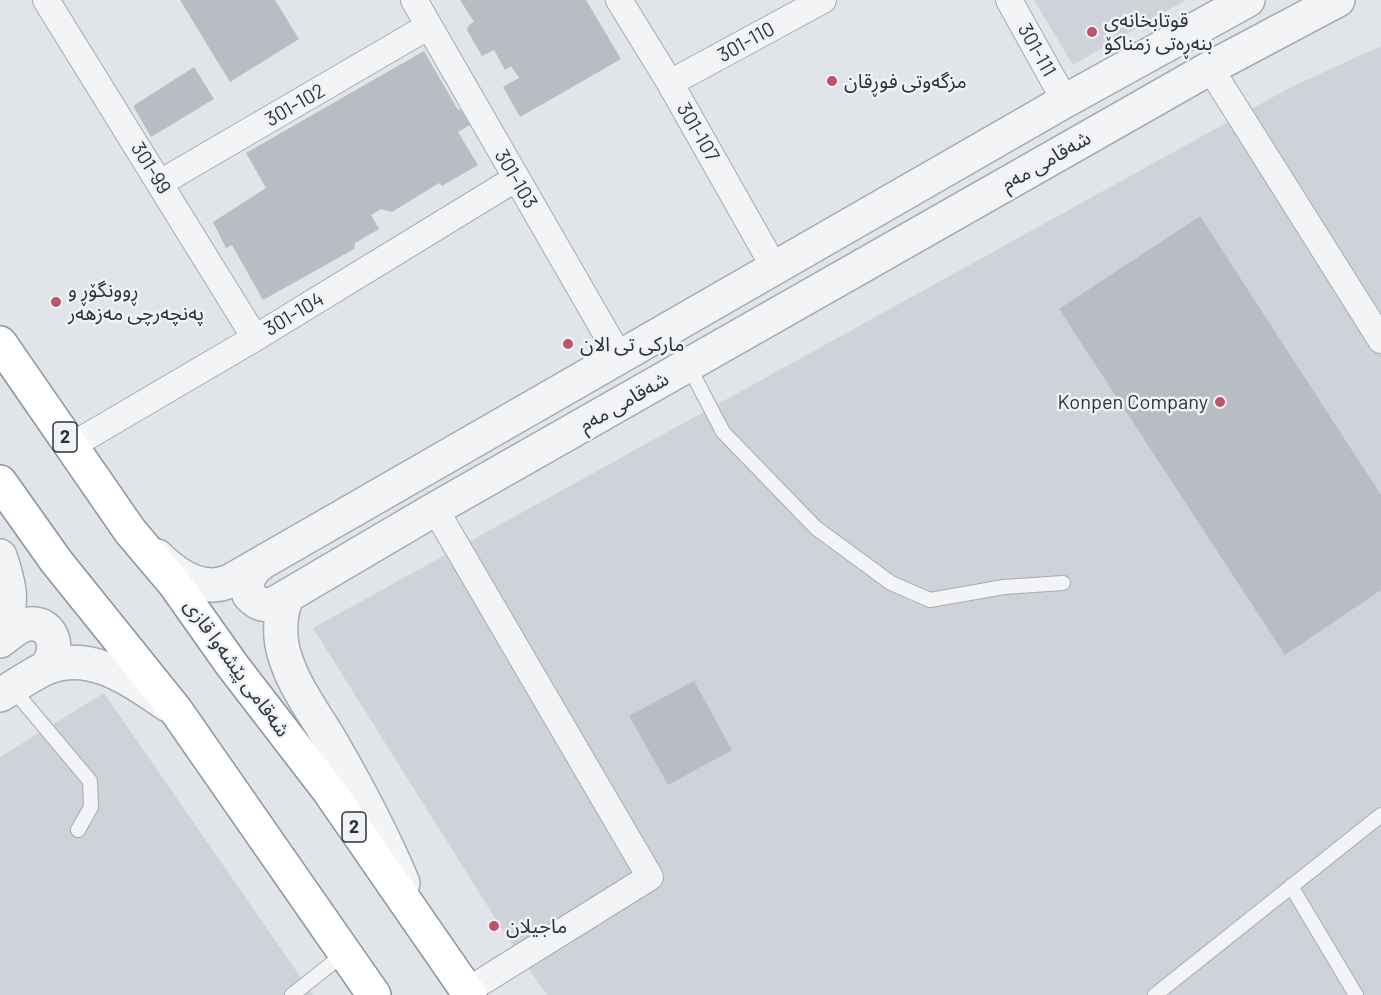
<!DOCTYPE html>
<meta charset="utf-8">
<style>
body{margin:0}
canvas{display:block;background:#e1e4e8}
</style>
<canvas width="1381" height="995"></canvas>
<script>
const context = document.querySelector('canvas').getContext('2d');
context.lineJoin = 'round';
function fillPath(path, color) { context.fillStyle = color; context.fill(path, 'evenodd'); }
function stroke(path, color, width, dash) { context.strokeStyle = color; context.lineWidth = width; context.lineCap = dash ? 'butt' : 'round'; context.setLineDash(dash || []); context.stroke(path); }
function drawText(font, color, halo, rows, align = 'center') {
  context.font = font + ' Barlow,"Noto Sans Arabic",sans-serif'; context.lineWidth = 5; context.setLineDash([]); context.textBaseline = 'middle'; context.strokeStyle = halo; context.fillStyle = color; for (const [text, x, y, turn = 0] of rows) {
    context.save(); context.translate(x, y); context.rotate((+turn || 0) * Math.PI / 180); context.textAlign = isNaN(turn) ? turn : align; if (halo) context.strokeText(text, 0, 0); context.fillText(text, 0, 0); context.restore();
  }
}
fillPath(new Path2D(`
 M1034,0H1186L1073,65Z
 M1381,46V995H547L517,953L313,628L1293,86Z
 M104,693L313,995H0V757Z`), '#cfd3d9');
fillPath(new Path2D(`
 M180,0H275L299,39L230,82Z
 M460,0H586L621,59L520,117L503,87L519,78L511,66L505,70L494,50L482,56L467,30L468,26L474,22Z
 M424,51L458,110L460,109L470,125L458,132L478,165L442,186L439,183L392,212L381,209L371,215L379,229L355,243L354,249L263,300L232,245L226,248L213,222L266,188L246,153Z
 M194,67L214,99L151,137L133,106Z
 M1200,216L1381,495V590L1285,655L1059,309Z
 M694,681L732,750L668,785L629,716Z`), '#b8bdc4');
const service = new Path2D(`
 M688,365L723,432L816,528L891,583L930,600L1004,587L1063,583
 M12,688L90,781L91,807L78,830
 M1291,886L1356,995
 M292,995L345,953
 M1155,995L1381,815`);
const minor = new Path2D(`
 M46,0L255,338
 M414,0L619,356
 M619,0L670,83L774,267
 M1009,0L1065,101
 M1210,68L1381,340
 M670,83L823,0
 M160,183L429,26
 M71,446L255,338L515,179
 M435,509L650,877L467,991`);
const tertiary = new Path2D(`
 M0,556C10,586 15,604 0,634
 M157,556C176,575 203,593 230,581L1065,101L1248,0
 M266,560L255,568L246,582L249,595C258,605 265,607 277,602L435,509L1210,68L1338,0
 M287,596C281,612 279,628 282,645C289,681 314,712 332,743C358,788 383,835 403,883
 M0,641C7,636 15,628 24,625C51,617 64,649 44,669
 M0,695C14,687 29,676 44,669C89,648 132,681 168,705`);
const trunk = new Path2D(`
 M0,343L130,531L174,583L232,665L329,791L470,995
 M0,482L56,561L175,709L374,995`);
stroke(service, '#a7abb1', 16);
stroke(minor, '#a7abb1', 28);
stroke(tertiary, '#a7abb1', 36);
stroke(trunk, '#8a929d', 36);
stroke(service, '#f3f4f6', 14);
stroke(minor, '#f3f4f6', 26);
stroke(tertiary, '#f3f4f6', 33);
stroke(trunk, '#fff', 33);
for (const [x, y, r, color] of [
 [1092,32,6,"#be5468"],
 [832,81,6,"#be5468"],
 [56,302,6,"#be5468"],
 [568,344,6,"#be5468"],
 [1220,402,6,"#be5468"],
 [494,926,6,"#be5468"]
]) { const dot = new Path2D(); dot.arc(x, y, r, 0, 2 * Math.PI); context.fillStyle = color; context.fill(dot); stroke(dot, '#f0f2f5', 2); }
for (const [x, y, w] of [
 [65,437,24],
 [354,827,24]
]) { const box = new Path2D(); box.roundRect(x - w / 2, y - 15, w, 30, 4.5); context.fillStyle = '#f0f2f5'; context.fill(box); stroke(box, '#2b323d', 1.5); }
drawText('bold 18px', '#2b323d', null, [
 ["2",65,437],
 ["2",354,827]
]);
drawText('20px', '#2b323d', '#f0f2f5', [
 ["قوتابخانەی",1104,20],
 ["بنەڕەتی زمناکۆ",1104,43],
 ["مزگەوتی فوڕقان",844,81],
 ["ڕوونگۆڕ و",68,290],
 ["پەنچەرچی مەزهەر",68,313],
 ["مارکی تی الان",580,344],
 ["Konpen Company",1208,402,"right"],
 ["ماجیلان",506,926]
], 'left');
drawText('20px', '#2b323d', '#f0f2f5', [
 ["301-110",746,42,-29],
 ["301-111",1037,50,61],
 ["301-102",295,105,-30],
 ["301-107",698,132,60],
 ["شەقامی مەم",1046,161,-30],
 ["301-99",151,168,58],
 ["301-103",516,179,60],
 ["301-104",294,314,-31],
 ["شەقامی مەم",624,402,-30],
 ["شەقامی پێشەوا قازی",237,668,54]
]);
</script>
